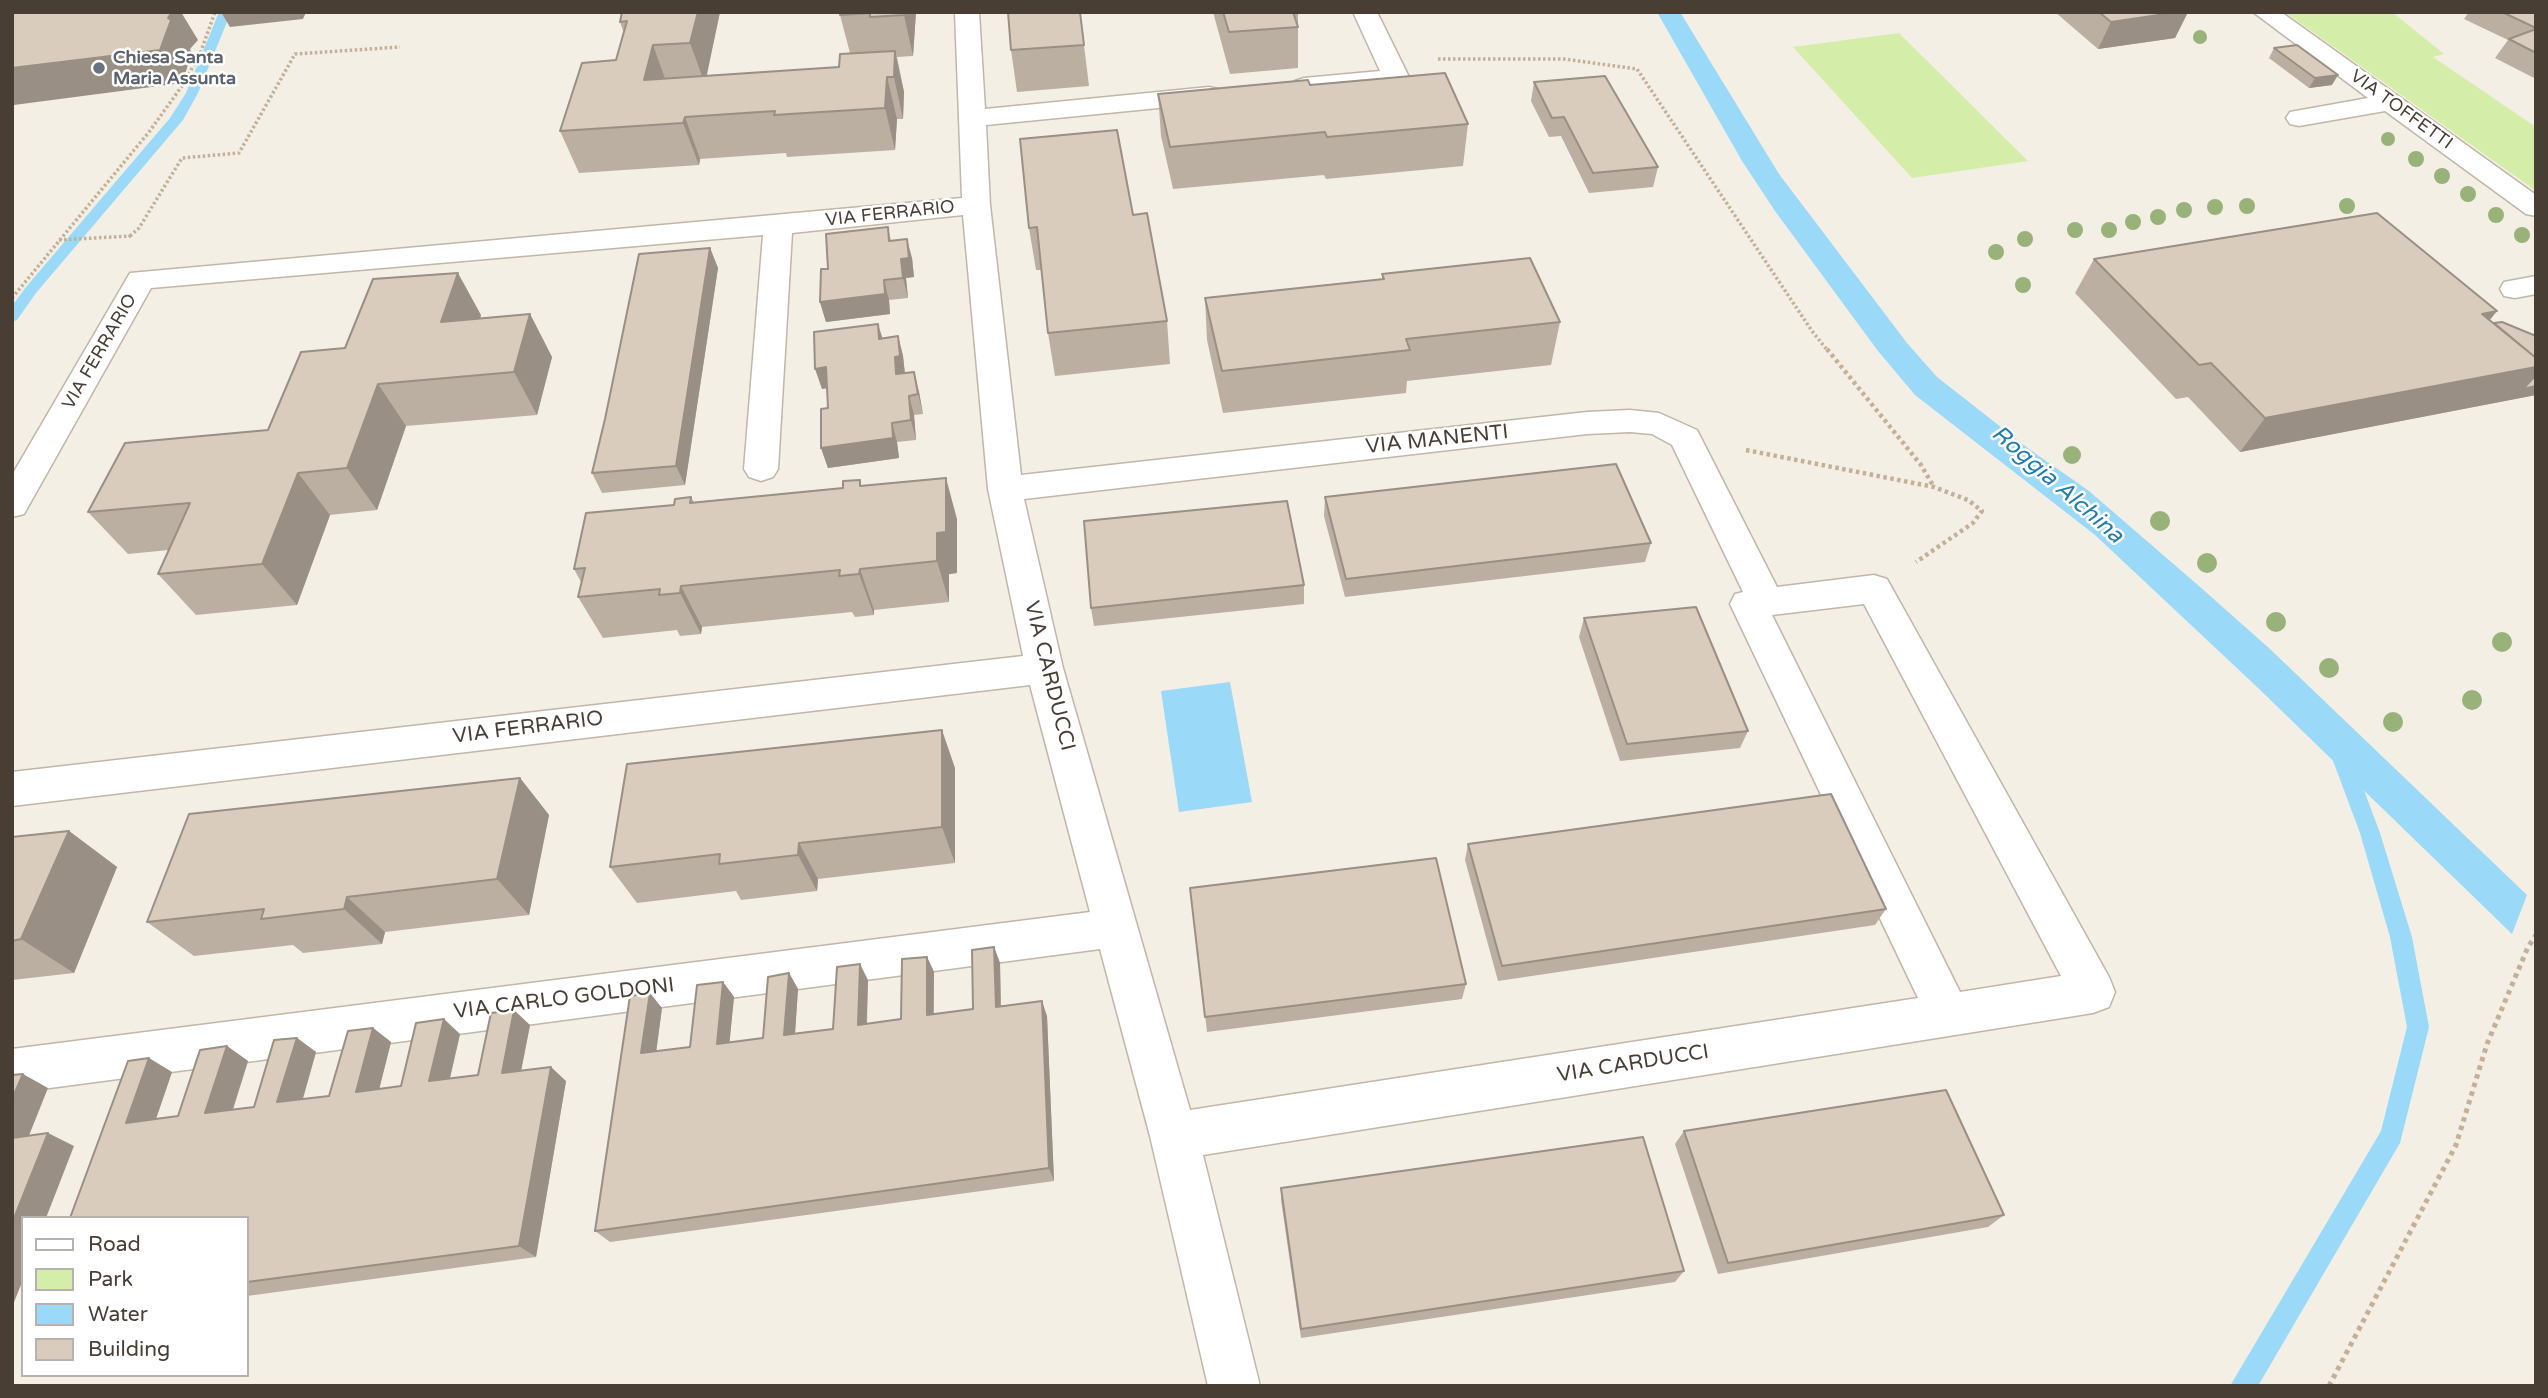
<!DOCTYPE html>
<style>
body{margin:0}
#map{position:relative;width:2548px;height:1398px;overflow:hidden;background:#f4efe5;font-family:"Varela Round",sans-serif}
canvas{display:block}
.frame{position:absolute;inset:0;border:14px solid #483e34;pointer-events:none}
.legend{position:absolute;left:21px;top:1216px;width:228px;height:161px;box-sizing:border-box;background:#fff;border:2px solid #b6b2ae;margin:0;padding:9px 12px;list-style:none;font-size:21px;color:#483e34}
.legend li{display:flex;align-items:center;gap:14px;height:35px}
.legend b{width:35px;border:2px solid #b6b2ae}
</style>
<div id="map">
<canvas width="2548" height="1398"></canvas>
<div class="frame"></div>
<ul class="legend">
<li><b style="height:9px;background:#fff"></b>Road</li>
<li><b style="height:19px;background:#d4eda9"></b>Park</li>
<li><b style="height:19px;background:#9bd9f8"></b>Water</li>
<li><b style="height:19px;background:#daccbc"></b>Building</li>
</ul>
</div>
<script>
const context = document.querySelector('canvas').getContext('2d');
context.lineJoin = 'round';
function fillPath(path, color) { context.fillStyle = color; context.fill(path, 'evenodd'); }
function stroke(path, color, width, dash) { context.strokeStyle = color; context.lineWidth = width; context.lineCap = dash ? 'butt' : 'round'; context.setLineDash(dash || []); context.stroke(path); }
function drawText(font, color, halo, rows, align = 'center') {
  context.font = font + ' "Varela Round",sans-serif'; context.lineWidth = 5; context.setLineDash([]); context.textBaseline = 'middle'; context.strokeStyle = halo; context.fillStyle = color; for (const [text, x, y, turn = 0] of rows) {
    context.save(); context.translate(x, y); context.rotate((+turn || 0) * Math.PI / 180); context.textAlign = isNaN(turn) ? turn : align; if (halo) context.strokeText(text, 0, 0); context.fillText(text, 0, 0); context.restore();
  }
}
fillPath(new Path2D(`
 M2285,12H2392L2444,54L2433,57L2536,127V191Z
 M1899,33L2028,161L1912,178L1793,47Z`), '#d4eda9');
fillPath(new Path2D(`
 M1657,12H1680L1779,174L1907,343L1937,377L2029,449L2089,491L2199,586L2270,649L2527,895L2512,934L2256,686L2095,535L1915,395L1878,351L1775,211L1742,161Z
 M1230,682L1252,802L1179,812L1161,691Z`), '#9bd9f8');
fillPath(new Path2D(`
 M219,12H231L198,93L183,120L36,293L17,320L12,322V306L26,287L170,118L186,93Z
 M2339,742L2346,744L2349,750L2380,833L2412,937L2429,1027L2400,1143L2258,1386H2230L2381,1131L2407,1027L2390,937L2360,833L2329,750L2332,744Z`), '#9bd9f8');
const minor = new Path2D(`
 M955,12H979L985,109L1209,87L1218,89L1222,95L1218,101L1209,103L986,125L990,205L1021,475L1587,412L1630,410L1659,413L1697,430L1777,587L1874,575L1887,579L2109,977L2115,992L2109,1007L2093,1013L1203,1155L1260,1386H1208L1150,1136L1100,949L12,1093V1049L1090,912L1030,685L12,806V772L1023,656L988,489L963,215L792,233L778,469L773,477L761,481L749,477L744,469L763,235L151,288L24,514L12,517V475L130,273L962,198ZM1630,432L1652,434L1672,445L1743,592L1735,594L1730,604L1918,998L1190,1110L1063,668L1024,499L1587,434ZM1864,604L2061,976L1960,992L1772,615Z
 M1353,12H1377L1409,77L1405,82L1304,94L1295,91L1291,86L1295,81L1304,78L1380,71Z
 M2253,12H2281L2536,195V216L2526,214L2385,111L2299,126L2290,124L2286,118L2290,112L2368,98Z
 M2536,276V294L2515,298L2504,296L2500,289L2504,282Z`);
stroke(minor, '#c1b6a7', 3);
stroke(new Path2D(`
 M1438,59H1564L1637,69L1812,331L1828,351
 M130,236L139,228L182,158L239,153L295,54L400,47
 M59,240L130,236L128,239
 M12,298L149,132L182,86L200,54L215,12`), '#c4b096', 3.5, [2.5, 2.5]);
stroke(new Path2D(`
 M1827,349L1921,465L1934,487
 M1746,450L1934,487L1968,500L1982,511L1973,523L1916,562`), '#c4b096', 4.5, [3.5, 3.5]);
stroke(new Path2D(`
 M2329,1386L2456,1145L2487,1044L2528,947L2536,935`), '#c4b096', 5, [4.5, 4.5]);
fillPath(minor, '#fff');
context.fillStyle = '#98b279';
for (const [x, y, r] of [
 [2200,37,7],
 [2388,139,7],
 [2416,159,8],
 [2442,176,8],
 [2468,194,8],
 [2247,206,8],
 [2347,206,8],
 [2215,207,8],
 [2184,210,8],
 [2496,215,8],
 [2158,217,8],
 [2133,222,8],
 [2075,230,8],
 [2109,230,8],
 [2522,235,8],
 [2025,239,8],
 [1996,252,8],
 [2023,285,8],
 [2072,455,9],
 [2160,521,10],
 [2207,563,10],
 [2276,622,10],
 [2502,642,10],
 [2329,668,10],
 [2472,700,10],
 [2393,722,10]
]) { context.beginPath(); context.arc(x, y, r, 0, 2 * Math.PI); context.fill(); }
fillPath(new Path2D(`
 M622,12H720L706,76L839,67L850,53L840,15L841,12H916L913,56L897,57L904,92L903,119H897L895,150L787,157L786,153L700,159L699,165L579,173L560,131L616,60L624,33L620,22Z
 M1213,12H1298V68L1230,74Z
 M2055,12H2188L2175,38L2098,49Z
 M2469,12H2536V79L2495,58L2508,40L2464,19Z
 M1084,45L1089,86L1017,92L1011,50Z
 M2274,48L2332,85L2309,88L2269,58Z
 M1534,82L1658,167L1653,187L1589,193L1561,136L1549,137L1531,101Z
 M1310,85L1468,124L1463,166L1326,179L1324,175L1173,189L1161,136L1158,94Z
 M1133,215L1167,321L1170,364L1055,376L1048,333L1041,270H1036L1029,228Z
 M888,227L891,241L912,258L914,277L906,278L908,298L889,300L890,314L826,322L820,302L828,269Z
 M710,248L718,268L685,485L602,493L592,473Z
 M2094,259L2497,311L2490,320L2494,323L2536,336V395L2240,452L2188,397L2176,399L2075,293Z
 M1382,274L1560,322L1551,365L1407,381L1406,393L1223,413L1207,340L1205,298L1382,279Z
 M530,314L552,357L537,415L406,426L377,510L330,515L297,605L196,615L158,574L169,550L128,554L88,512L268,430L345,348L481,315L480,318Z
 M898,336L903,356L905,373L919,392L923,414L914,415L916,440L897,442L899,458L828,468L821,448L828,408L827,388L822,389L882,338Z
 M862,485L957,519V573L949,574V602L874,610V615L855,617L852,612L702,627L701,634L680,636L677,630L603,638L578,597L581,582L574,569L674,505L691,497L694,502L843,488Z
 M1325,497L1651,543L1645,562L1345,597L1324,516Z
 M1304,585V604L1094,626L1091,608Z
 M1584,618L1748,731L1740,748L1620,761L1579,637Z
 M955,768V863L818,879L817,891L741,900L736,891L637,903L610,867Z
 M520,778L549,815L529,915L385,932L382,944L303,953L293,945L194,956L147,922Z
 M69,831L117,867L74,973L12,980V837Z
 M1468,844L1886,909L1875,925L1498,981L1465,860Z
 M1190,888L1466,984L1462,999L1207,1032Z
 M994,947L1000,963L1001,1006L1047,1016L1054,1181L610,1242L595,1231L662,1008L656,1052L690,1047L723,982L734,997L729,1042L763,1038L789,973L798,989L795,1033L833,1029L868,980L867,1024L901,1019L927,957L934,972V1014L973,1009Z
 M530,1025L521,1070L566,1081L536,1257L247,1296V1218H70L172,1072L156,1119L178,1116L227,1046L248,1061L233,1110L254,1107L297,1038L316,1052L303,1099L329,1096L373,1028L391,1042L379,1089L401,1086L460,1034L450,1078L478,1075Z
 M1684,1131L2004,1215L1988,1227L1718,1274L1675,1144Z
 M1281,1188L1684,1271L1675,1282L1301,1338L1281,1200Z`), '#bbafa2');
fillPath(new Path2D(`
 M172,12H181L198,40L190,49L192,53L182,83L14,105L12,103V68L168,18Z
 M221,12H306L303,19L230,27Z
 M698,12H720L705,84L690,43Z
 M905,12H916L913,56L904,15Z
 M2179,12H2188L2175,38L2098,49L2111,22Z
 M653,45L668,87L644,80Z
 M895,51L904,92L903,119L894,77Z
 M2338,75L2332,85L2309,88L2315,78Z
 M887,77L897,119L895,150L885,108Z
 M685,117L700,159L699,165L683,123Z
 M907,239L912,258L914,277L906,278L908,298L903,278L901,259Z
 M710,248L718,268L685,485L676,466Z
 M458,273L481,315L466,364L441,322Z
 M884,280L889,300L890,314L826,322L820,302Z
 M2497,311L2469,344L2482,314Z
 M530,314L552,357L537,415L514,372Z
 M878,324L884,343L879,339Z
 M898,336L903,356L905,375L896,374L895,357Z
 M826,367L832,387L822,389L815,369Z
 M2536,367V395L2240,452L2265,418Z
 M914,372L919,392L923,414L918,394Z
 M378,384L406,426L377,510L347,468Z
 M909,396L914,415L916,440L911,420Z
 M892,423L897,442L899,458L828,468L821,448Z
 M298,473L330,515L297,605L262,564Z
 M946,478L957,519V573L949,574V602L937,561V533Z
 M860,569L874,610V615L859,574Z
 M681,586L702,627L701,634L680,593Z
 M942,730L955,768V863L942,827Z
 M520,778L549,815L529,915L497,879Z
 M69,831L117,867L74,973L21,939Z
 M799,843L818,879L817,891L798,855Z
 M347,897L385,932L382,944L344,909Z
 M994,947L1000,963L1001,1022L996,1007Z
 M927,957L934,972L933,1030L927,1015Z
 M860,964L868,980L866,1040L858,1025Z
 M789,973L798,989L794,1049L784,1035Z
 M723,982L734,997L728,1058L717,1044Z
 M650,993L662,1008L654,1068L641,1053Z
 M1042,1001L1047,1016L1054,1181L1049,1168Z
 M514,1010L530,1025L518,1087L502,1073Z
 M444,1019L460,1034L446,1095L429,1081Z
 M373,1028L391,1042L375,1106L356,1092Z
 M297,1038L316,1052L298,1115L277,1102Z
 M227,1046L248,1061L227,1127L205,1113Z
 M149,1058L172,1072L150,1136L126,1123Z
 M551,1067L566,1081L536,1257L519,1246Z
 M23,1074L48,1088L22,1153L12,1148V1099Z
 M48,1133L74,1146L46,1218H23V1280L12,1307V1223Z`), '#998f84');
const building = new Path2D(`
 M12,12H172L168,18L171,20L160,50L12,68Z
 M622,12H698L690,43L653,45L644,80L839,67L840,54L895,51L894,77H887L885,108L774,115L775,111L685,117L683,123L560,131L582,63L616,60L627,21L620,22Z
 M841,12H905L904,15L870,17V13L840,15Z
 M1008,12H1080L1084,45L1011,50Z
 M1223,12H1293L1298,27L1229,32Z
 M2099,12H2179L2111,22Z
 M2502,12H2536V28Z
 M2536,29V53L2509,39Z
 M2297,45L2338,75L2315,78L2274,48Z
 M1445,73L1468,124L1327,137L1325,132L1170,147L1158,94L1308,80L1310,85Z
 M1605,76L1658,167L1593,173L1564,117L1552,118L1534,82Z
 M1117,130L1133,215L1147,213L1167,321L1048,333L1037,227L1029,228L1020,139Z
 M2377,213L2497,311L2482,314L2536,358V367L2265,418L2211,363L2199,365L2094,259Z
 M888,227L889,241L907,239L909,258L901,259L903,278L884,280L885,294L820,302L821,269H828L826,234Z
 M710,248L676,466L592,473L605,419L639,254Z
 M1530,258L1560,322L1406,339L1410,350L1222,371L1205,298L1384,279L1382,274Z
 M458,273L441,322L530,314L514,372L378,384L347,468L298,473L262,564L158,574L190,503L88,512L125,443L268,430L301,352L345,348L373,279Z
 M2502,322L2536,336V358L2494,323Z
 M878,324L879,339L898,336L900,356L895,357L896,374L914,372L918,394L909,396L911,420L892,423L893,438L821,448V409L828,408L826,367L815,369L814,332Z
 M2536,375V386L2523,389Z
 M1616,464L1651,543L1346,579L1325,497Z
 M946,478V532L937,533V561L860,569L859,574L839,576L840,570L681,586L680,593L659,595L660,589L578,597L585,568L574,569L586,513L674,505L675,499L691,497L690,503L843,488V481L860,480V486Z
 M1287,501L1304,585L1091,608L1084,521Z
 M1696,607L1748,731L1627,744L1584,618Z
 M942,730V827L799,843L798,855L719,864L720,854L610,867L627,764Z
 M520,778L497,879L347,897L344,909L261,919L264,909L147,922L189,814Z
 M1831,794L1886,909L1502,966L1468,844Z
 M69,831L21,939L12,941V837Z
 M1436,858L1466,984L1205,1017L1190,888Z
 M994,947L996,1007L1042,1001L1049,1168L595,1231L630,996L650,993L641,1053L690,1047L697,985L723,982L717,1044L763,1038L768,977L789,973L784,1035L833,1029L837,967L860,964L858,1025L901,1019L902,959L927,957V1015L973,1009L972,950Z
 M514,1010L502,1073L551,1067L519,1246L247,1282V1218H70L128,1061L149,1058L126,1123L178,1116L200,1050L227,1046L205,1113L254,1107L274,1040L297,1038L277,1102L329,1096L348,1031L373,1028L356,1092L401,1086L416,1023L444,1019L429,1081L478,1075L491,1013Z
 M23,1074L12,1099V1075Z
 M1946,1090L2004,1215L1728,1263L1684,1131Z
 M48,1133L12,1223V1138Z
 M1643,1137L1684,1271L1301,1329L1281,1188Z`);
fillPath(building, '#daccbc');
stroke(building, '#998f84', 2);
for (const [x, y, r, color] of [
 [99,68,7,"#6b7280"]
]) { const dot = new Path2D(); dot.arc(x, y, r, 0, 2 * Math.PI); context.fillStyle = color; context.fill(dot); stroke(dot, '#fff', 2.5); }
drawText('bold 18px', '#5b616d', '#fff', [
 ["Chiesa Santa",113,58],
 ["Maria Assunta",113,79]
], 'left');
drawText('18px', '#483e34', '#fff', [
 ["VIA TOFFETTI",2401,110,36],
 ["VIA FERRARIO",890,214,-6],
 ["VIA FERRARIO",100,352,-60]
]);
drawText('21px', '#483e34', '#fff', [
 ["VIA MANENTI",1437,440,-6],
 ["VIA CARDUCCI",1049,676,76],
 ["VIA FERRARIO",528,728,-7],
 ["VIA CARLO GOLDONI",564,999,-7],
 ["VIA CARDUCCI",1633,1064,-9]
]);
drawText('italic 23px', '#1f7dae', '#fff', [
 ["Roggia Alchina",2057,485,41]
]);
</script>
